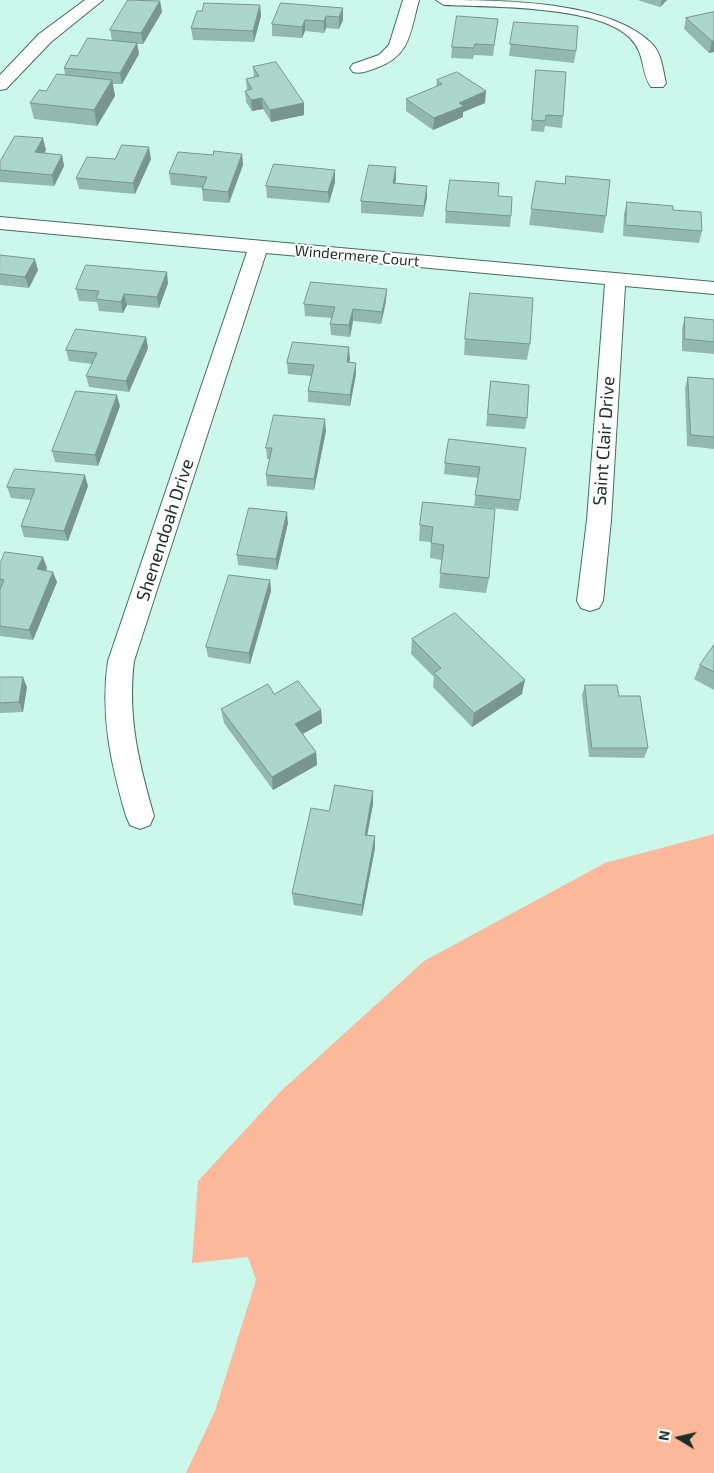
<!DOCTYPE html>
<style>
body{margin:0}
#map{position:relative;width:714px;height:1473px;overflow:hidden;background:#ccf8eb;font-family:"Exo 2",sans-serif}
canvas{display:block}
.north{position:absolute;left:654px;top:1413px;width:50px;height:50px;-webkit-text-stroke:4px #fff;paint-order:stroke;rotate:279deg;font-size:14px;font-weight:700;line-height:20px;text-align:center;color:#1c2d28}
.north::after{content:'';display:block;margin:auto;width:18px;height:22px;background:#1c2d28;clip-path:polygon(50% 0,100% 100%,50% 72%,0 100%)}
</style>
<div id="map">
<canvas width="714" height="1473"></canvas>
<div class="north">N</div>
</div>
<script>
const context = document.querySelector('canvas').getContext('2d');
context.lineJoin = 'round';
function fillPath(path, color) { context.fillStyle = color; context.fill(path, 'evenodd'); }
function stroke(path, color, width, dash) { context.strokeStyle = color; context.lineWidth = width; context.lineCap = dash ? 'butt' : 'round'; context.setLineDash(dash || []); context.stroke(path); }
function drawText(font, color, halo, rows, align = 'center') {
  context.font = font + ' "Exo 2",sans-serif'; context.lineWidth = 4; context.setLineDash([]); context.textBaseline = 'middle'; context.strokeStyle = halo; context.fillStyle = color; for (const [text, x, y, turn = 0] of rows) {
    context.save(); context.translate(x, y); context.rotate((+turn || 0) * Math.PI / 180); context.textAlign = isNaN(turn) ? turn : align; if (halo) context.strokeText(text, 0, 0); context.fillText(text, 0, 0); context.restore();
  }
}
fillPath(new Path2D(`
 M714,834V1473H186L215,1411L256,1280L248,1257L192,1263L198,1181L281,1091L424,961L605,863Z`), '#fbb89a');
const minor = new Path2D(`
 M85,0H103L51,42L6,89L0,90V75L39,34Z
 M403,0H419C410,32 411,56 376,68C368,71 361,74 353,72L350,68L353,64L379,55L389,45Z
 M436,0C499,0 613,0 654,46C662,56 663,71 666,83L663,87H651C640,71 646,54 630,38C599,5 488,7 444,5Z
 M0,217L714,282V294L625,286L611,520L603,601L599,608L590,611L581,608L577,601L587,520L605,284L266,253L134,661C127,716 139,764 154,816L150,825L140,829L130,825L126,816C111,764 100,715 108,661L247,252L0,229Z`);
stroke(minor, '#456c61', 2);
fillPath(minor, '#fff');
fillPath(new Path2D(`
 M637,0H667L660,7Z
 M160,1L162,12L143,44H137L139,54L122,84H113L115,96L97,126L34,119L30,103L65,75L64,68L77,56L112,40L110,30Z
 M260,5L261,16L254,42L193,40L191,28L202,11Z
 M343,8V20L339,29L326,28L324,33L305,31L302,38L272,36V24Z
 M714,12V52L709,53L684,29L686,18Z
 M498,19L493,56L474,55L473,59L451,58L452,47Z
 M514,22L576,51L574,63L509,56Z
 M253,67L304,103V115L271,122L263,109L252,111L246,102L245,91L247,90L246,79L254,78Z
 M536,70L563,116L562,128L545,126L544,132L531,131Z
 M437,80L485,103L463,112V117L433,130L406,111V99L436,87Z
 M46,150L44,153L62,155L64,166L54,186L0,182V162Z
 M242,154L243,165L229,203L203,201L202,189V188L171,185L169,173L213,155Z
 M151,159L135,194L79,189L76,178Z
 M396,167L395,183L427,197L423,217L361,213V201Z
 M536,181L565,184L606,216L603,233L529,225Z
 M335,182L329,203L267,198L266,186Z
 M498,196L511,216L510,227L445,223L446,211Z
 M627,202L673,210L702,231L699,243L623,236L624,214Z
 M0,255L38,270L29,288L0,285Z
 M168,283L159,308L127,305L123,313L99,311L97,302L79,301L76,289Z
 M386,301L381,324L353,321L350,337L331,335L330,324L332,318L305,316L304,304Z
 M685,317L714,320V354L682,351V328Z
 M146,337L148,348L129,392L89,387L86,376L92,364L69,361L66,350Z
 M465,339L530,344L527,360L464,355Z
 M350,359L349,362L356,374L350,406L308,402V391L311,376L288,374L287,363Z
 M688,377L714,379V449L687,446L685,388Z
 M491,381L527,418L525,429L486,426Z
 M120,406L98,466L55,462L52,451Z
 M326,431L314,490L267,486L266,475L270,459H267L266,448Z
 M449,439L520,500L518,511L474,506L478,478L444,474L445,463Z
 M88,486L68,541L24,537L21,526L31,500L11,498L7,487Z
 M423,502L489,578L486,593L439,588L442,560L430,558L431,542L419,541L420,525Z
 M288,523L277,570L238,565L237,555Z
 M0,564L47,568L45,571L57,582L33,640L0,636Z
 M270,580L271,591L250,664L208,657L206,647Z
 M412,639L522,694L472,727L433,687L434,677L411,654Z
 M714,645V690L694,679L700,665Z
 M0,677L27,687L23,712L0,713Z
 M585,685L619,696L648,748L644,758L589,757L582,695Z
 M274,694L321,710L322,723L302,734L316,752L317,765L273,790L224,723L221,709Z
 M373,791V804L367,835L375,836V848L362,916L294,905L292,893L329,811Z`), '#93b8ad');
fillPath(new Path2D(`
 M662,0H667L660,7Z
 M160,1L162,12L143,44L141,33Z
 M260,5L261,16L254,42L253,31Z
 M343,8V20L339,29V17Z
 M326,16V28L324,33V21Z
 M305,20V31L302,38V27Z
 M712,41H714V52L709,53Z
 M137,43L139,54L122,84L120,73Z
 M112,80L115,96L97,126L94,110Z
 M486,91L485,103L463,112V117L433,130L434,118L459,103Z
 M262,98L263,109L252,111L251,100Z
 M304,103V115L271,122L270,110Z
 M43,138L46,150L38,164L35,152Z
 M149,147L151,159L135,194L133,183Z
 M242,154L243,165L229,203L228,192Z
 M62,155L64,166L54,186L52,175Z
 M396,167V179L393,195V183Z
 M335,170V182L329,203L328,192Z
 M427,186V197L423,217L424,206Z
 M35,259L38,270L29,288L25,277Z
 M167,272L168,283L159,308L157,297Z
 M387,289L386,301L381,324L382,312Z
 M124,294L127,305L123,313L121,302Z
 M353,309V321L350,337L349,325Z
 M146,337L148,348L129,392L126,381Z
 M349,347L350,359L347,373V362Z
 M356,363V374L350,406V395Z
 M117,395L120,406L98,466L95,455Z
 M325,419L326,431L314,490V479Z
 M85,475L88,486L68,541L64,531Z
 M287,512L288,523L277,570L276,559Z
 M43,557L47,568L41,580L37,569Z
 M53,572L57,582L33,640L29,630Z
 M270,580L271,591L250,664L249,653Z
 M23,677L27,687L23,712L19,702Z
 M525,680L522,694L472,727L474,713Z
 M321,710L322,723L296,738L295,724Z
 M316,752L317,765L273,790L272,777Z
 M373,791V804L365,847V835Z
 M375,836V848L362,916V905Z`), '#78968d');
const building = new Path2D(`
 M128,0L160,1L141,33L110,30Z
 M204,3L260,5L253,31L191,28L197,11H202Z
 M281,3L343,8L339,17L326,16L324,21L305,20L302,27L272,24Z
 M714,12V41H712L686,18Z
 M457,16L498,19L494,45L475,44L474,48L452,47Z
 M514,22L578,26L576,51L510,44Z
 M88,38L137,43L120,73L64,68L71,55L77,56Z
 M276,62L304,103L270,110L262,98L251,100L245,91L252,89L246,79L259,76L253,67Z
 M536,70L566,72L563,116L546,115L545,121L532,120Z
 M457,72L486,91L459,103L464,106L434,118L406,99L442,84L437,80Z
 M57,74L112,80L94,110L30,103L39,90L46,91Z
 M15,136L43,138L35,152L62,155L52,175L0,170V162Z
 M122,145L149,147L133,183L76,178L87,157L115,159Z
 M214,151L242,154L228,192L202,189L207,177L169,173L178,152L213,155Z
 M274,164L335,170L328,192L266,186Z
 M369,165L396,167L393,183L427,186L424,206L361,201Z
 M566,176L610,180L606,216L531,209L536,181L565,184Z
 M450,180L499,183L498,196L512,197L511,216L446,211Z
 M627,202L673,206V210L701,212L702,231L626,225Z
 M0,255L35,259L25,277L0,274Z
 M86,265L167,272L157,297L124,294L121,302L96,299L99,291L76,289Z
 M311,282L387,289L382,312L353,309L349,325L330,324L335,307L304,304Z
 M470,293L533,298L530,344L465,339Z
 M685,317L714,320V342L685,339Z
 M76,329L146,337L126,381L86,376L97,353L66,350Z
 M293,342L349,347L347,362L356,363L350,395L308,391L314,365L287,363Z
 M688,377L714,379V437L691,435Z
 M491,381L529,385L527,418L488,414Z
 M76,391L117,395L95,455L52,451Z
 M274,415L325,419L314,479L266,475L272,448H266Z
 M449,439L526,448L520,500L475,495L480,467L445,463Z
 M15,469L85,475L64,531L21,526L35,489L7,487Z
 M423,502L495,509L489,578L440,573L444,545L431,543L433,527L420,525Z
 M249,508L287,512L276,559L237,555Z
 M5,552L43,557L37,569L53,572L29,630L0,626V589L4,580L0,579V564Z
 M229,575L270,580L249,653L206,647Z
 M455,613L525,680L474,713L434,673L441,668L412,639Z
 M714,645V672L700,665Z
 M0,677H23L19,702L0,703Z
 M298,681L321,710L295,724L316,752L272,777L221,709L268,684L274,694Z
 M585,685H617L619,696H640L648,748H592Z
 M335,785L373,791L365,835L375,836L362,905L292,893L311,808L329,811Z`);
fillPath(building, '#abd6c9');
stroke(building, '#78968d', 1);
drawText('15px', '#1c2d28', '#fff', [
 ["Windermere Court",357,256,5]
]);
drawText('18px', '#1c2d28', '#fff', [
 ["Saint Clair Drive",604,441,-86],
 ["Shenendoah Drive",165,530,-72]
]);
</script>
